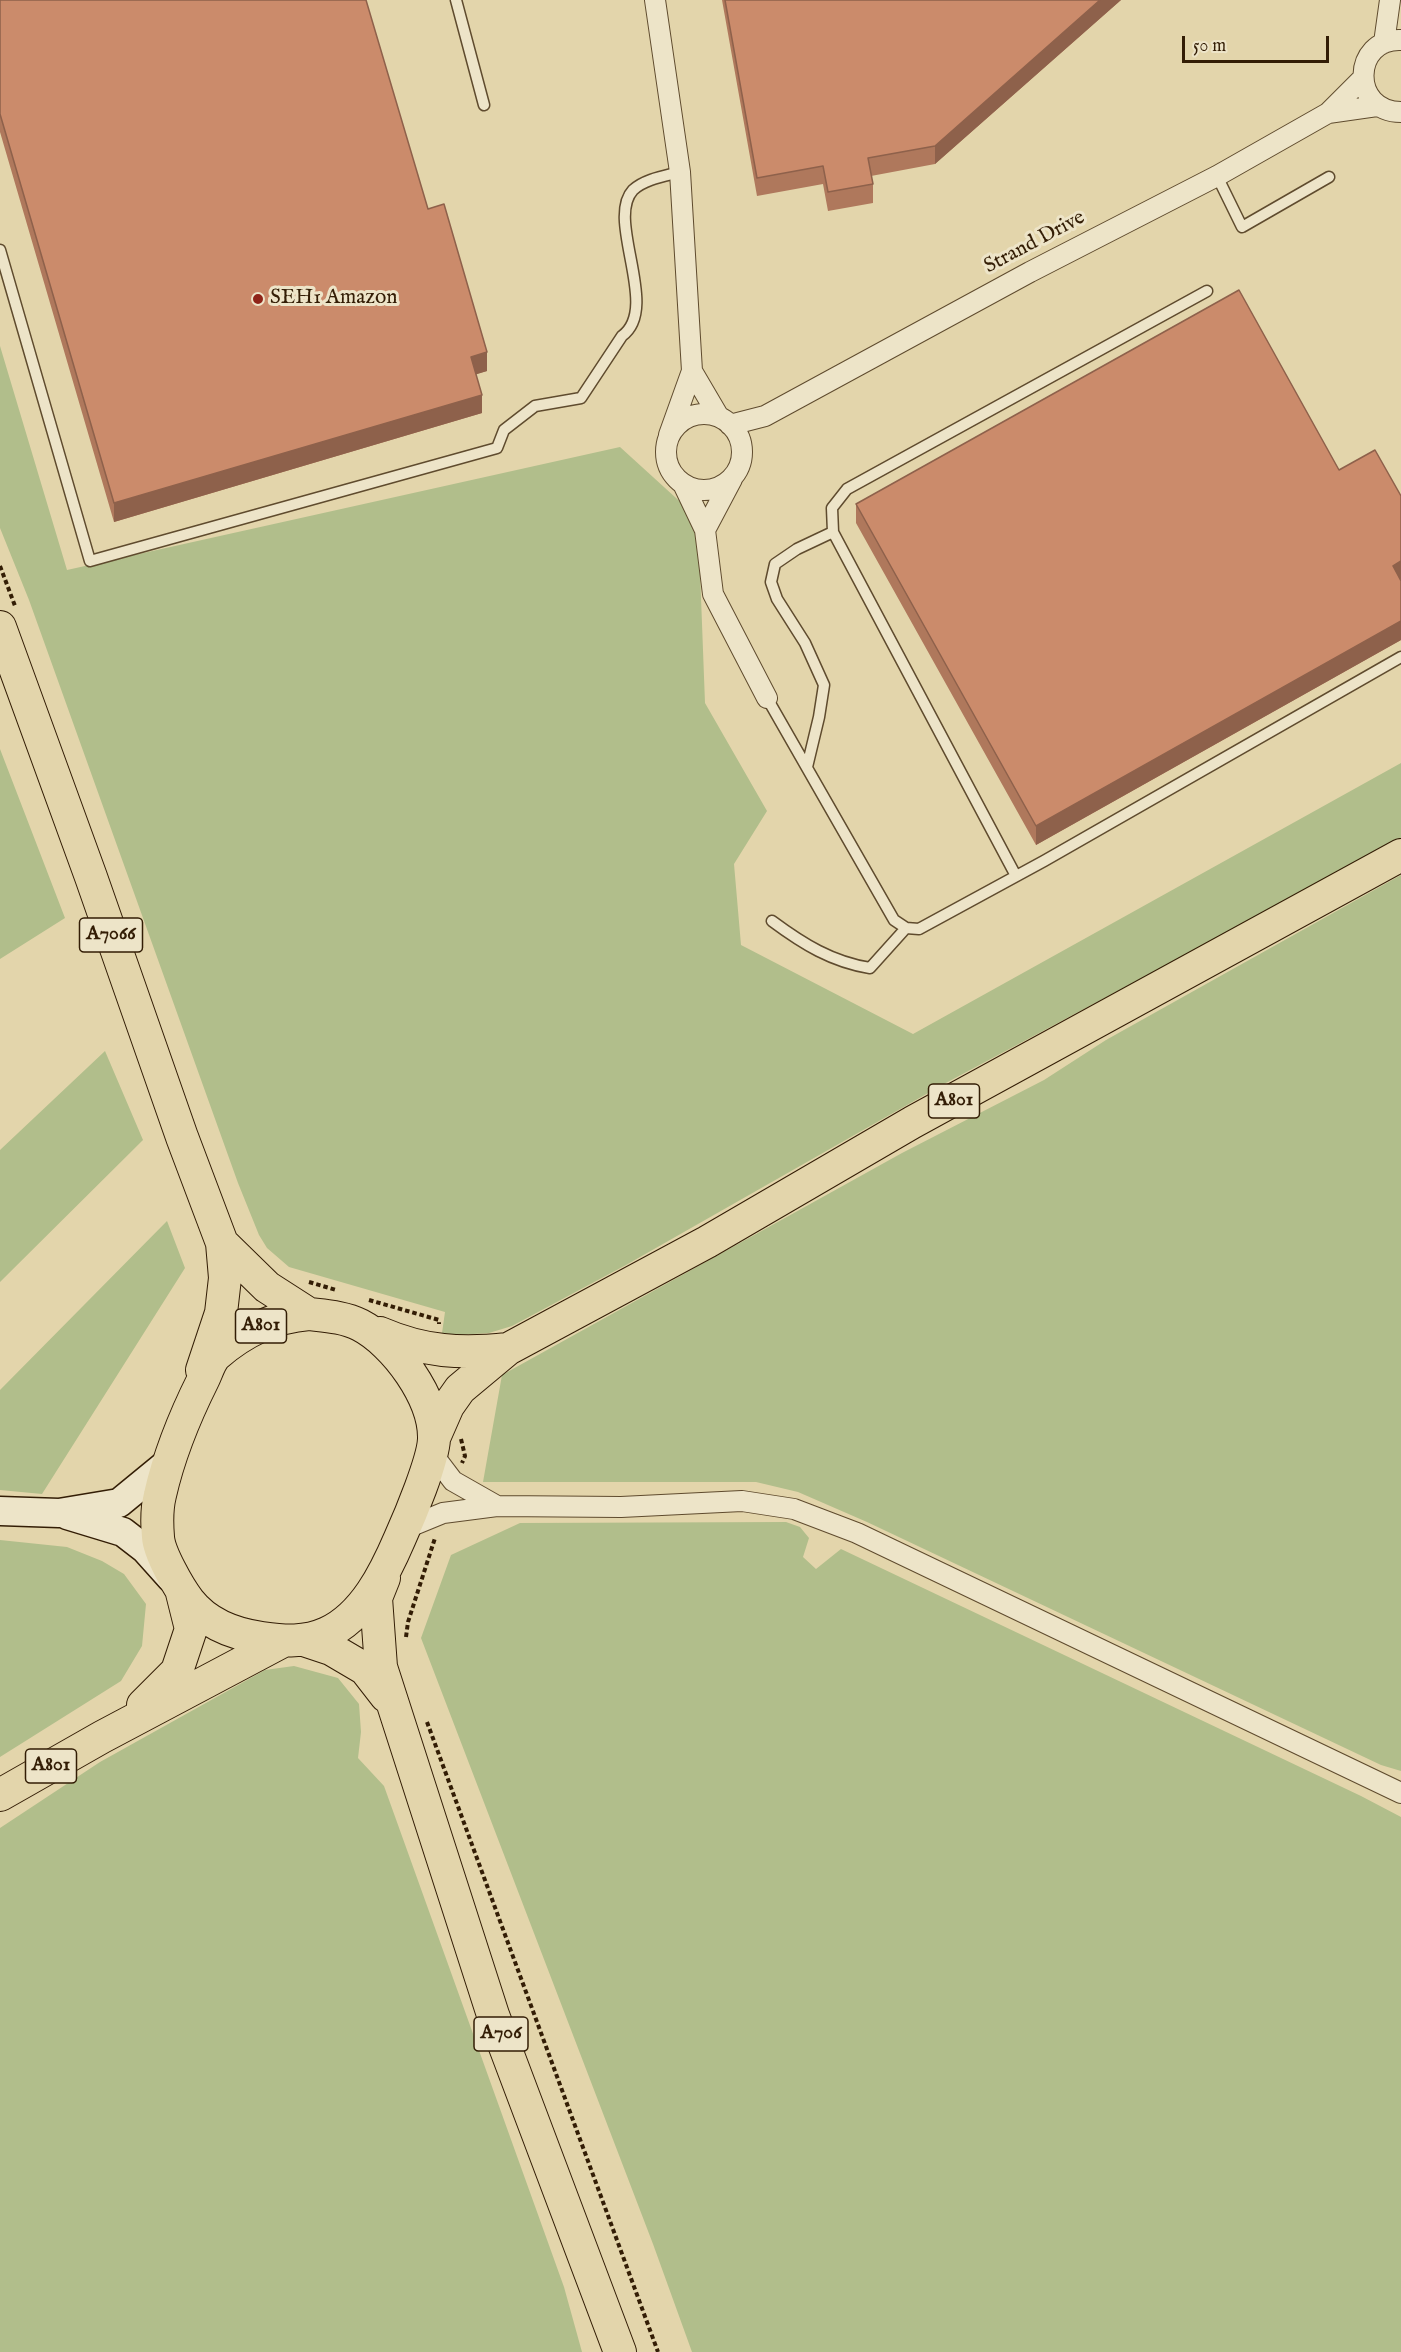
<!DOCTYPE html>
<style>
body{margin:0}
#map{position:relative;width:1401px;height:2352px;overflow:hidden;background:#e3d5ab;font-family:"IM FELL English",serif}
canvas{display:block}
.scale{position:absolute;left:1182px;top:36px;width:147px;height:27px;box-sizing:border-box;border:3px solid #331d05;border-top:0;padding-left:8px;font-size:18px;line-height:21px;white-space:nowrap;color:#331d05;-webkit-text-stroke:4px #ede4c8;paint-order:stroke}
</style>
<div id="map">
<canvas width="1401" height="2352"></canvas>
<div class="scale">50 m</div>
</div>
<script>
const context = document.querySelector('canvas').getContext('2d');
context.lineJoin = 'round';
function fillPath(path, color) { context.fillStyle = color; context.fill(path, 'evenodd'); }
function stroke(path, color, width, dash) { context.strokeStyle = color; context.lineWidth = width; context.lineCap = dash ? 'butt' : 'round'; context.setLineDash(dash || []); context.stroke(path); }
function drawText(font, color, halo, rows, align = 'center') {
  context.font = font + ' "IM FELL English",serif'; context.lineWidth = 6; context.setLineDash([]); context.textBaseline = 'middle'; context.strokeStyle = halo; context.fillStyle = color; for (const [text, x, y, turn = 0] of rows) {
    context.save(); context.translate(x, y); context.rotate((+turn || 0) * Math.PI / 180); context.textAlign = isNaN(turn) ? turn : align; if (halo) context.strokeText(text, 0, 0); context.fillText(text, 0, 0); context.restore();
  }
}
fillPath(new Path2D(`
 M0,346L67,570L620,447L698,518L705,703L767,811L734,864L741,945L913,1034L1401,763V839L944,1084L626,1265L512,1326L489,1333L458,1335L442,1333L445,1312L289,1267L267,1248L259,1235L238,1183L29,600L0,528Z
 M0,749L65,918L0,959Z
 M1401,875V1771L1381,1765L867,1522L798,1492L756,1482H483L502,1375L902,1153L1044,1080L1106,1040Z
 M105,1051L143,1140L0,1282V1150Z
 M167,1221L185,1268L42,1494L0,1490V1390Z
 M786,1522L800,1527L809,1538L803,1557L816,1569L841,1549L1361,1796L1401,1817V2352H692L653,2244L421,1638L451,1555L520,1523Z
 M0,1540L67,1547L102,1561L124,1574L146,1604L142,1646L121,1681L0,1757Z
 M294,1666L338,1678L359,1704L361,1732L358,1758L384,1786L564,2287L582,2352H0V1828L100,1762L265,1670Z`), '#b1be8b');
const service = new Path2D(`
 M456,0L484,105
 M1217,176L1242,227L1329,177
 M0,250L90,561L497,448L504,430L535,406L581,398L622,336C661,308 605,220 633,190C645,179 665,176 680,172
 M767,698L894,920L906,928L919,929L1044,861L1401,657
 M807,767L819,717L824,685L805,643L777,599L771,582L775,564L797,549L833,532
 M1016,876L833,532L832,508L847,489L1207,291
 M772,921C803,944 832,962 870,968L906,928`);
const minor = new Path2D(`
 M655,0L680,172L692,371L669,435
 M1401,40C1352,38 1350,112 1401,112
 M1384,43L1390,0
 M1328,113L1377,106
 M692,371L719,417
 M666 452a38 38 0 1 1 76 0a38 38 0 1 1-76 0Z
 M730,425L765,416L1030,272L1217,176L1328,113L1362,79
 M684,486L705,530L713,594L767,698
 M705,530L732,479
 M431,1452L453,1481L497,1506
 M404,1529L443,1513L497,1506L621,1507L742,1501L794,1509L857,1533L1401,1793`);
const secondary = new Path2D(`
 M0,1511L59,1513L119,1503L169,1462
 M67,1515L123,1532L145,1549L171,1578`);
const primary = new Path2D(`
 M0,627L91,877L182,1137L222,1243L225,1278L221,1313L202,1370
 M222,1243L267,1287L309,1314
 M309,1314C326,1316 344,1317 360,1325C395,1343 435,1398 434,1439C433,1461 410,1516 400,1538C385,1573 364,1616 327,1633C305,1643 284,1641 262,1638C233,1634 207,1624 189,1601C179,1588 159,1553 158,1537C157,1525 157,1507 160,1495C169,1455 185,1416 203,1380C207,1372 210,1361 216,1355C244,1331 273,1317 309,1314Z
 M380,1333C424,1352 461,1354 508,1349
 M434,1438L448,1406L460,1389L508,1349L707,1242L913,1122L1401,855
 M384,1578L376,1598L381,1667L493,2015L620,2352
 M304,1640L331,1649L365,1669L386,1696
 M143,1705L177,1671L191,1629L182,1593
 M0,1795L102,1737L283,1641`);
stroke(service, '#5f4b2e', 13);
stroke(minor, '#5f4b2e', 22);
stroke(secondary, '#331d05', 31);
stroke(primary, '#331d05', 34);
stroke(new Path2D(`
 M0,566L15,606
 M309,1282L336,1290
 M369,1300L439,1320V1324
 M461,1439L465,1456L462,1463
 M406,1637L408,1622L435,1538
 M427,1722L658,2352`), '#331d05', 4, [4.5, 3]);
stroke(service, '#ede4c8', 10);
stroke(minor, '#ede4c8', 20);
stroke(secondary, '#ede4c8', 28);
stroke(primary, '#e3d5ab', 32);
fillPath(new Path2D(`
 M0,0L428,209L487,371L476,374L482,413L114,522L0,132Z
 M722,0H1121L935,164L871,176L873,184V203L828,211L823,184L757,196Z
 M856,504L1400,580L1401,640L1036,845L856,523Z`), '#af785c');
fillPath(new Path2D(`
 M1100,0H1121L935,164V146Z
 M487,352V371L471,376V357Z
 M482,395V413L114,522V503Z
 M1401,561V580L1393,585V566Z
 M1401,621V640L1036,845V826Z`), '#8e614b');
const building = new Path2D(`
 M0,0H366L428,209L444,204L487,352L471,357L482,395L114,503L0,114Z
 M725,0H1100L935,146L868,158L873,184L828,192L823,166L757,178Z
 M1239,290L1339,470L1375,450L1401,496V561L1393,566L1401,581V621L1036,826L856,504Z`);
fillPath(building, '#cb8b6b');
stroke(building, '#8e614b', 1.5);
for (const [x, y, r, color] of [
 [258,299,6,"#8f2418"]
]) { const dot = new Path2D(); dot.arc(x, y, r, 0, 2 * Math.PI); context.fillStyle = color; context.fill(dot); stroke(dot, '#ede4c8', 2); }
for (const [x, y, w] of [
 [111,935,63],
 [954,1101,51],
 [261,1326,51],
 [51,1766,51],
 [501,2034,54]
]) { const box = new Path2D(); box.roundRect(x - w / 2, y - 17, w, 34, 4.5); context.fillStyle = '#ede4c8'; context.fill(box); stroke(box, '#331d05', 1.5); }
drawText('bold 20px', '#331d05', null, [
 ["A7066",111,935],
 ["A801",954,1101],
 ["A801",261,1326],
 ["A801",51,1766],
 ["A706",501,2034]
]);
drawText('21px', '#331d05', '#ede4c8', [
 ["Strand Drive",1035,243,-28]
]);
drawText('21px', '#331d05', '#ede4c8', [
 ["SEH1 Amazon",270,299]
], 'left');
</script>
